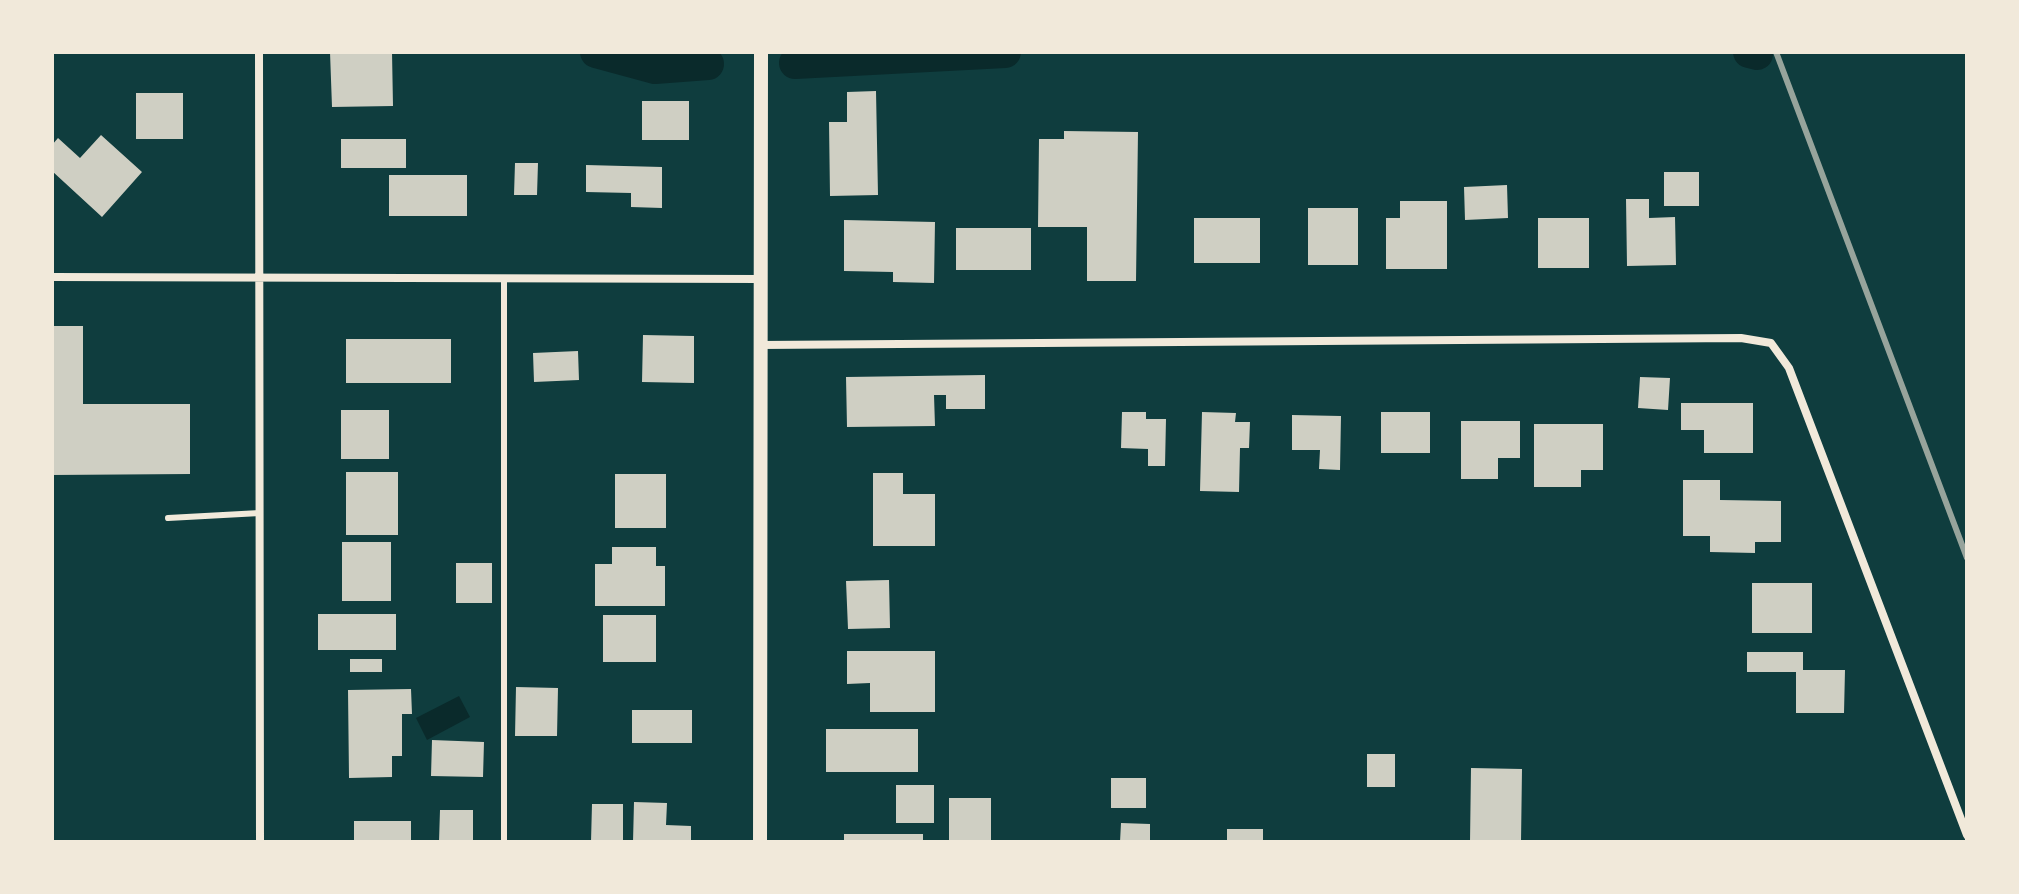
<!DOCTYPE html>
<style>
body{margin:0}
#map{position:relative;width:2019px;height:894px;overflow:hidden;background:#0f3d3e;font-family:"IBM Plex Sans",sans-serif}
canvas{display:block}
.frame{position:absolute;inset:0;border:54px solid #f1e9da;pointer-events:none}
</style>
<div id="map">
<canvas width="2019" height="894"></canvas>
<div class="frame"></div>
</div>
<script>
const context = document.querySelector('canvas').getContext('2d');
context.lineJoin = 'round';
function fillPath(path, color) { context.fillStyle = color; context.fill(path, 'evenodd'); }
function stroke(path, color, width, dash) { context.strokeStyle = color; context.lineWidth = width; context.lineCap = dash ? 'butt' : 'round'; context.setLineDash(dash || []); context.stroke(path); }
fillPath(new Path2D(`
 M459,696L470,717L427,740L416,718Z`), '#0a2a2b');
stroke(new Path2D(`
 M596,52L655,68L708,64
 M1749,52L1757,54
 M795,63L1005,52`), '#0a2a2b', 32);
fillPath(new Path2D(`
 M330,52H392L393,106L332,107Z
 M876,91L878,195L830,196L829,122H847V92Z
 M136,93H183V139H136Z
 M642,101H689V140H642Z
 M1064,131L1138,132L1136,281H1087V227H1038L1039,139H1064Z
 M101,135L142,172L102,217L52,171V145L58,138L80,158Z
 M341,139H406V168H341Z
 M515,163H538L537,195H514Z
 M586,165L662,167V208L631,207V193L586,192Z
 M1664,172H1699V206H1664Z
 M389,175H467V216H389Z
 M1507,185L1508,218L1465,220L1464,187Z
 M1626,199H1649V218L1675,217L1676,265L1627,266Z
 M1400,201H1447V269H1386V218H1400Z
 M1308,208H1358V265H1308Z
 M1194,218H1260V263H1194Z
 M1538,218H1589V268H1538Z
 M844,220L935,222L934,283L893,282V272L844,271Z
 M956,228H1031V270H956Z
 M52,326H83V404H190V474L52,475Z
 M643,335L694,336V383L642,382Z
 M346,339H451V383H346Z
 M578,351L579,380L534,382L533,353Z
 M985,375V409H946V395H934L935,426L847,427L846,377Z
 M1640,377L1670,378L1668,410L1638,408Z
 M1681,403H1753V453H1704V430H1681Z
 M341,410H389V459H341Z
 M1122,412H1146V419H1166L1165,466H1148V449L1121,448Z
 M1202,412L1236,413L1235,422H1250L1249,448H1240L1239,492L1200,491Z
 M1381,412H1430V453H1381Z
 M1292,415L1341,416L1340,470L1319,469L1320,450H1292Z
 M1461,421H1520V458H1498V479H1461Z
 M1534,424H1603V470H1581V487H1534Z
 M346,472H398V535H346Z
 M873,473H903V494H935V546H873Z
 M615,474H666V528H615Z
 M1683,480H1720V500L1781,501V542H1755V553L1710,552V536H1683Z
 M342,542H391V601H342Z
 M612,547H656V566H665V606H595V564H612Z
 M456,563H492V603H456Z
 M889,580L890,628L848,629L846,581Z
 M1752,583H1812V633H1752Z
 M318,614H396V650H318Z
 M603,615H656V662H603Z
 M847,651H935V712H870V683L847,684Z
 M1747,652H1803V670H1845L1844,713H1796V672H1747Z
 M350,659H382V672H350Z
 M516,687L558,688L557,736H515Z
 M411,689L412,714H402V756H392V777L349,778L348,690Z
 M632,710H692V743H632Z
 M826,729H918V772H826Z
 M432,740L484,742L483,777L431,776Z
 M1367,754H1395V787H1367Z
 M1471,768L1522,769L1521,842H1470Z
 M1111,778H1146V808H1111Z
 M896,785H934V823H896Z
 M949,798H991V842H949Z
 M634,802L667,803L666,825L691,826V842H633Z
 M592,804H623V842H591Z
 M440,810H473V842H439Z
 M354,821H411V842H354Z
 M1121,823L1150,824V842H1120Z
 M1227,829H1263V842H1227Z
 M844,834H923V842H844Z`), '#cfcfc3');
stroke(new Path2D(`
 M504,278V842
 M168,518L260,513`), '#f1e9da', 6);
stroke(new Path2D(`
 M259,52L260,842
 M52,277L760,279
 M760,345L1741,338L1771,343L1789,368L1967,835`), '#f1e9da', 8);
stroke(new Path2D(`
 M760,842L761,52`), '#f1e9da', 14);
stroke(new Path2D(`
 M1776,52L1967,558`), '#97a49c', 6);
</script>
